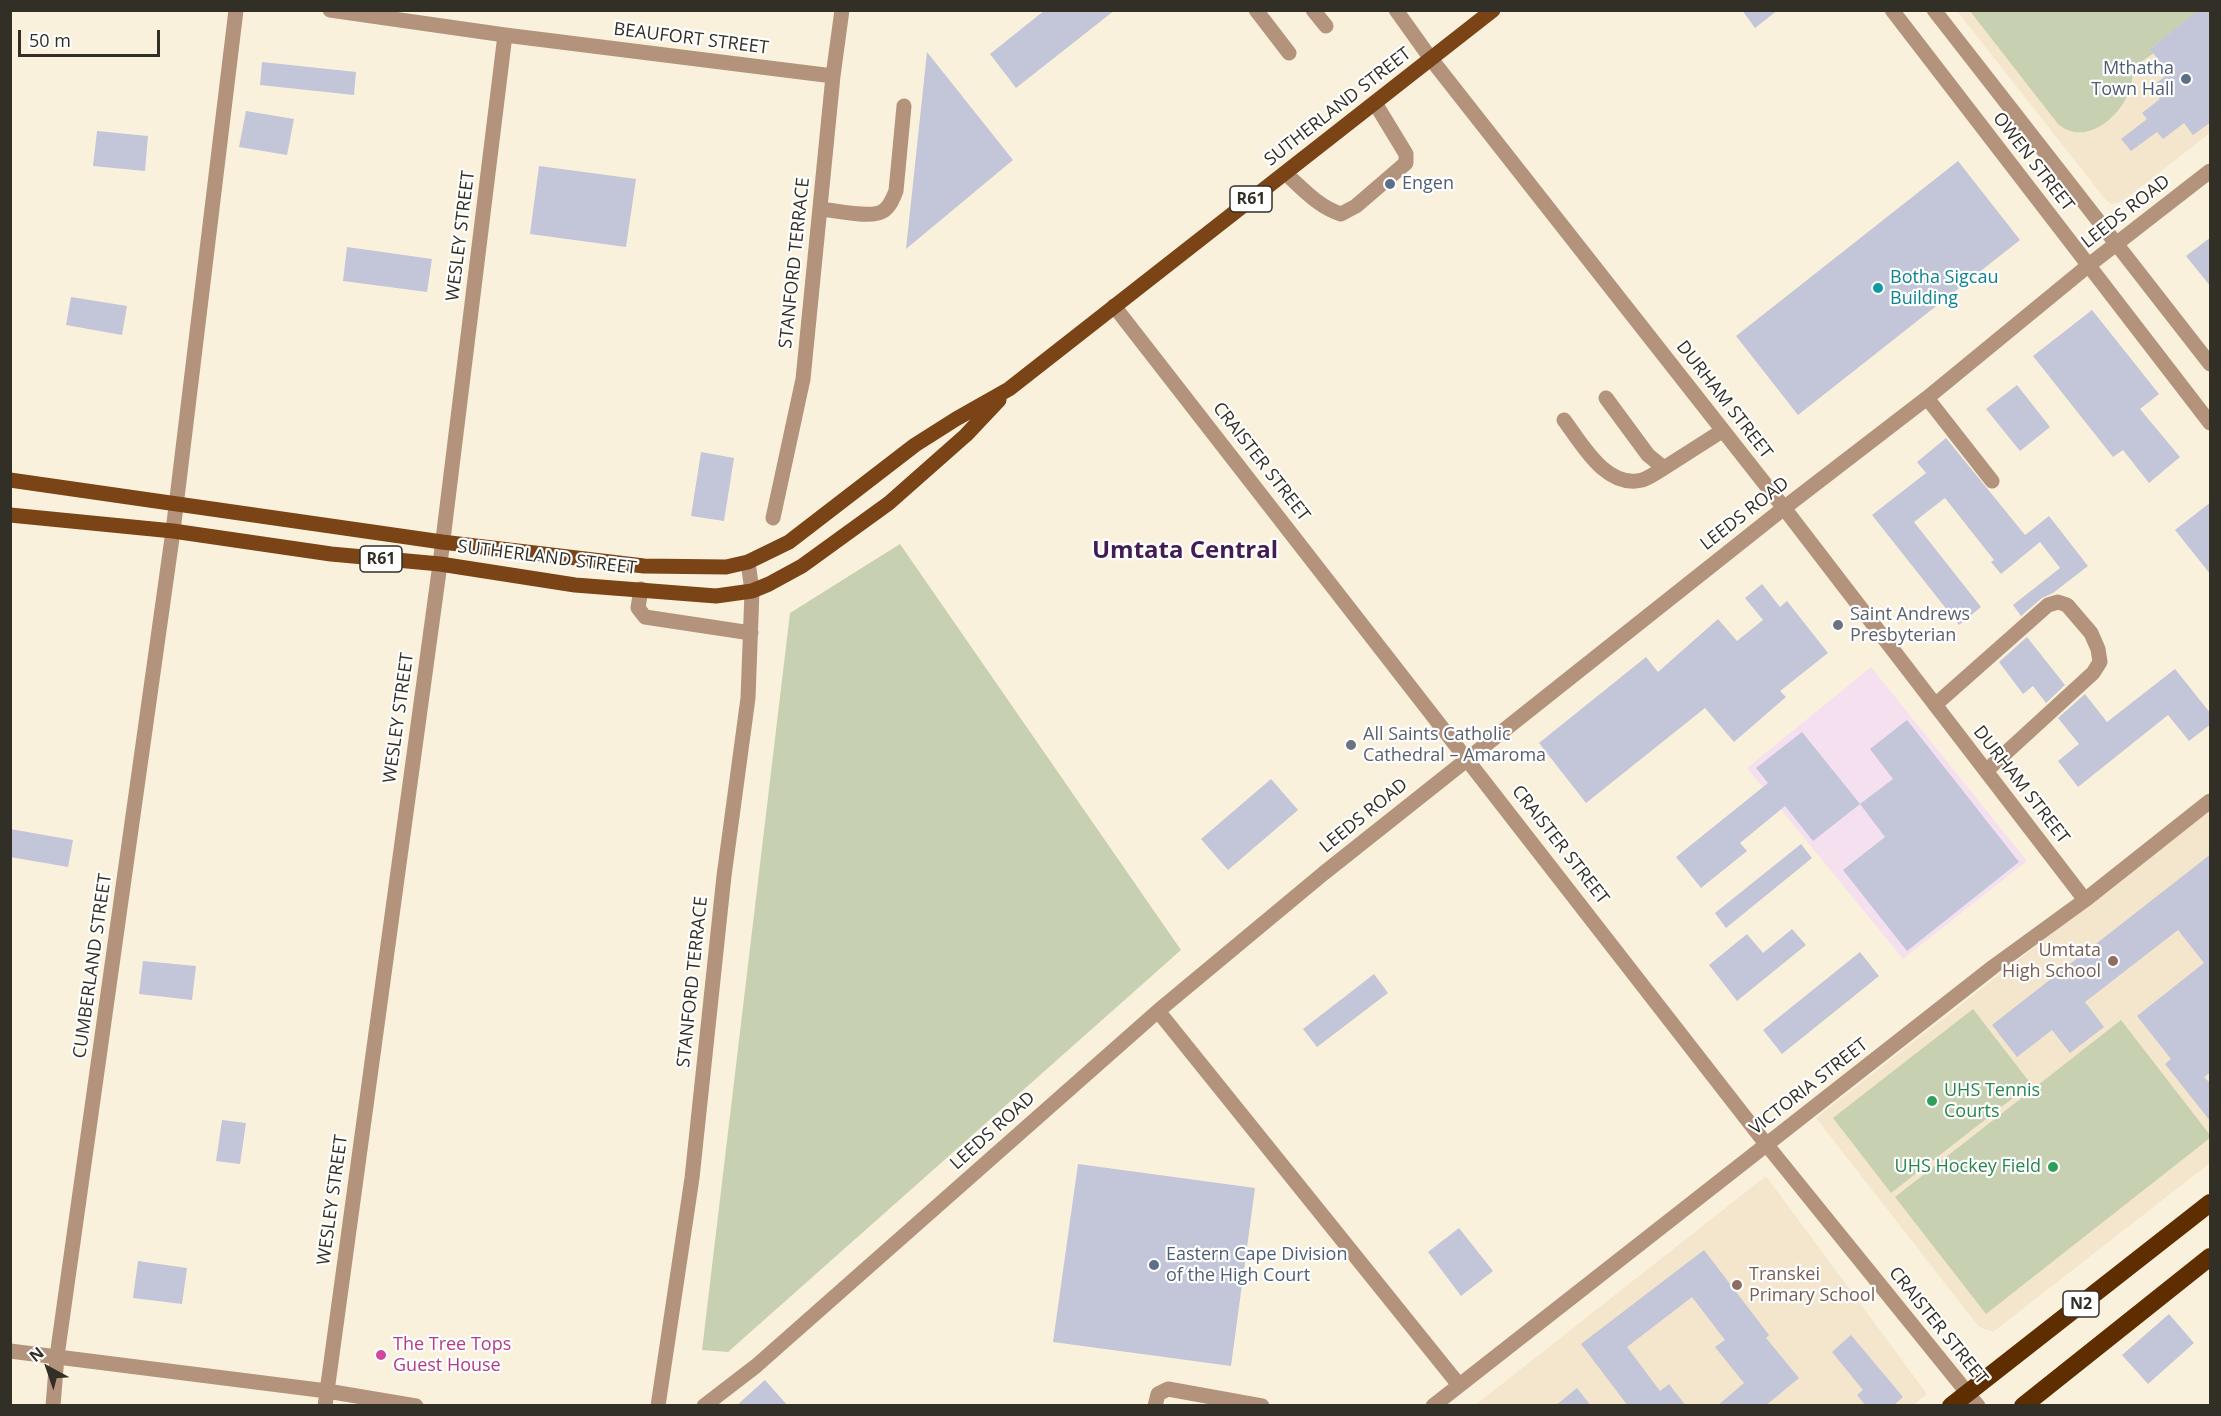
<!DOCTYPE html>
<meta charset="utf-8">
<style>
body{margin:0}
#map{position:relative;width:2221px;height:1416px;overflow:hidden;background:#faf1dd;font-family:"Open Sans",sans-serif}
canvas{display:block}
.frame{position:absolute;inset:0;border:12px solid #322f27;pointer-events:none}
.north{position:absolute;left:18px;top:1338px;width:60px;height:60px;-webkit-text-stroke:4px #fff;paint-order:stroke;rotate:320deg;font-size:16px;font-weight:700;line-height:24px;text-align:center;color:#322f27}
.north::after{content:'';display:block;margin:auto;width:21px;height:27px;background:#322f27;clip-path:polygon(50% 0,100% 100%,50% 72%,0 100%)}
.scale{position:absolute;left:18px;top:30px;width:142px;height:27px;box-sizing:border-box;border:3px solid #322f27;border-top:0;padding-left:8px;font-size:18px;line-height:21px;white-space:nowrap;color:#322f27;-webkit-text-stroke:4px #fff;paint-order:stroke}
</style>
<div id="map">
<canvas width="2221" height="1416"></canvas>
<div class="frame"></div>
<div class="north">N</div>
<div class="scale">50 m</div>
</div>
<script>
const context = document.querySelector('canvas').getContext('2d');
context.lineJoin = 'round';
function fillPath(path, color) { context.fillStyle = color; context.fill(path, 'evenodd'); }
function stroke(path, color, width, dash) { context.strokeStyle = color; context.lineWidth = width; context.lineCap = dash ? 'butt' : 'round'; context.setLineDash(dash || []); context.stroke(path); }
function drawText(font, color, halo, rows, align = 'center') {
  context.font = font + ' "Open Sans",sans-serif'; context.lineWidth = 4.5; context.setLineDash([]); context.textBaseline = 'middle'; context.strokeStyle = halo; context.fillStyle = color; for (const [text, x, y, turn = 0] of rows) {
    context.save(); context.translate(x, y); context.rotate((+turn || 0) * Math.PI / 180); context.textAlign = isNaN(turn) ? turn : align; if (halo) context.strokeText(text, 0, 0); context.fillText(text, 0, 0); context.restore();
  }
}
fillPath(new Path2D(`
 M1957,11H2210V133L2128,197L2118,203L2111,204L2105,199Z
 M2210,810V1163L1993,1332L1979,1327L1816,1118Z
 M1766,1176L1927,1394L1912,1406H1474Z`), '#f3e6cc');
fillPath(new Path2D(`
 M1871,667L2027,861L1903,959L1747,768Z`), '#f5e0f0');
fillPath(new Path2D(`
 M1970,11H2199L2151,48L2154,53L2132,68C2138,103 2090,152 2058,124Z
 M900,544L1181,950L728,1352L702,1350L790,613Z
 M1973,1009L2031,1084L1891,1193L1833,1118Z
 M2121,1020L2210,1135V1138L1986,1314L1895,1197Z`), '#c7d1b2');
fillPath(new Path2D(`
 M1045,10H1115L1016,88L990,54Z
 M1742,10H1778L1755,28Z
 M2199,10H2211V122L2193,135L2184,123L2163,139L2157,132L2131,151L2121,139L2147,119L2142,113L2160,99L2158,98L2162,95L2154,85L2169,73L2150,49Z
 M927,52L1013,160L906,249Z
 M262,62L356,72L354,95L260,85Z
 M246,111L294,119L287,155L239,147Z
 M97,131L148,136L145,171L93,166Z
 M1958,161L2020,240L1798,415L1736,336Z
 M539,166L636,179L626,247L530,234Z
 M2211,237V287L2186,256Z
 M347,247L432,259L427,292L343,281Z
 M71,297L127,306L122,335L66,325Z
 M2092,310L2159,394L2140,409L2180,457L2149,483L2123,450L2113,457L2033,356Z
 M2017,385L2050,427L2020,451L1986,409Z
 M1946,438L2025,535L2049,516L2088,566L2053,593L2042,598L2021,616L2013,605L2060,568L2040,542L2001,574L1991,562L1994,560L1945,498L1914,522L1981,607L1959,625L1872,515L1926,473L1917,462Z
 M701,452L734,458L724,521L691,516Z
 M2211,502V575L2175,530Z
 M1762,584L1780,607L1787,601L1828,653L1780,691L1786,697L1734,742L1705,708L1586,803L1539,743L1646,657L1658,672L1718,619L1737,641L1763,620L1745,598Z
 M2027,637L2065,685L2046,703L2033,686L2023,694L1999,662Z
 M2175,669L2211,714V724L2189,741L2168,715L2078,787L2058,761L2079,744L2058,718L2085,694L2107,722Z
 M1907,720L2019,862L1907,951L1843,870L1885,837L1860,804L1893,779L1870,749Z
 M1802,732L1860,804L1813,841L1785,806L1740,843L1747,851L1701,888L1676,857L1768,783L1756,768Z
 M1271,779L1298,810L1228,870L1201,839Z
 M10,829L73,840L68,867L10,857Z
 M1801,844L1812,858L1726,928L1715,913Z
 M2211,854V1072L2204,1077L2211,1084V1122L2165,1064L2171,1059L2137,1016L2204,963L2178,930L2085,1002L2104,1027L2070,1053L2052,1030L2017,1057L1992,1025Z
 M1792,929L1806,945L1737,1001L1709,965L1747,934L1763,953Z
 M1860,952L1879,976L1782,1054L1763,1030Z
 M143,961L196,966L192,1000L139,994Z
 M1374,974L1388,993L1317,1047L1303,1029Z
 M222,1120L246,1123L240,1164L216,1161Z
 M1078,1164L1255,1188L1231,1366L1053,1342Z
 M1459,1228L1493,1271L1461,1296L1428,1252Z
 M1704,1250L1769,1335L1766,1338L1799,1378L1765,1406H1717L1744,1383L1715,1347L1725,1340L1692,1297L1627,1347L1660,1391L1669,1384L1686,1406H1628L1581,1344Z
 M138,1261L187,1268L182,1304L133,1298Z
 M2169,1314L2194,1343L2148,1384L2122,1355Z
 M1851,1335L1903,1397L1893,1406H1866L1857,1395L1863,1390L1832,1352Z
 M765,1380L788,1406H736Z
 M1577,1388L1591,1406H1555Z`), '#c3c5d9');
stroke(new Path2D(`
 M330,10L505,35L833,76
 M1256,10L1289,53
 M1313,10L1326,26
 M1396,10L1431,59L1784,508L2085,900
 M1892,10L2210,423
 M1934,10L2210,364
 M1285,173C1302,188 1318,207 1341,214L1356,206L1406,163V154L1375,103
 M820,209C834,210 872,219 883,211C890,207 893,198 896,191L904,106
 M1114,306L1766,1144L1978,1406
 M1606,398L1648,455L1664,468L1722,431
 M1927,398L1992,481
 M1564,420C1582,444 1606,489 1642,480C1649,478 1657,472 1664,468
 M773,518L803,379L833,76L842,10
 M641,589L638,608L645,617L751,633
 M1935,705L2048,605L2058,602L2067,605L2091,633L2098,649L2100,662L2093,673L1986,771
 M1158,1011L1459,1385
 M10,1351L327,1391L416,1406
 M53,1406L57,1356L173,531L236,10
 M325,1406L440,564L505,35
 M658,1406L692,1178L724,876L748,698L752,591L748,562
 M704,1406L756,1366L1158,1011L1324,873L1784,508L1927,398L2089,265L2210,171
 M1155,1406L1158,1394L1168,1389L1262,1406
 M1433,1406L1993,967L2085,900L2210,801`), '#b4937d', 15);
stroke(new Path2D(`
 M10,480L442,542L644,566L726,567L748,562L789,542L915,445L956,419L1009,389L1493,10
 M10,515L173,531L331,554L440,564L575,585L716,596L752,591L769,584L802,566L889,503L966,435L999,400`), '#7b4417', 15);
stroke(new Path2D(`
 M1951,1406L2210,1203
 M2023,1406L2210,1257`), '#5e2d00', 18);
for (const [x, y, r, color] of [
 [2186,79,6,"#5c6f8a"],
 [1390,184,6,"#5c6f8a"],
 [1878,288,6,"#0f9aa8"],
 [1838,625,6,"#6b7280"],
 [1351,745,6,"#6b7280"],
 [2113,961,6,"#8d6e63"],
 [1932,1101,6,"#2e9e5b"],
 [2053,1167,6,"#2e9e5b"],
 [1154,1265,6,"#5c6f8a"],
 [1737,1285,6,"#8d6e63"],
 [381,1355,6,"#d1479c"]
]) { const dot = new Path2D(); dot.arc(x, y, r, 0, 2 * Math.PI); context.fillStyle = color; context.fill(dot); stroke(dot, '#fff', 2); }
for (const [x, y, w] of [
 [1251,199,42],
 [381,559,42],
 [2081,1304,36]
]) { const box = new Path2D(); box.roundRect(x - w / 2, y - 13, w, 26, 4.5); context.fillStyle = '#fff'; context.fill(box); stroke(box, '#322f27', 1.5); }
drawText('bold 16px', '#322f27', null, [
 ["R61",1251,199],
 ["R61",381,559],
 ["N2",2081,1304]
]);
drawText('18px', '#322f27', '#fff', [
 ["BEAUFORT STREET",691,39,7],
 ["SUTHERLAND STREET",1338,107,-38],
 ["OWEN STREET",2033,162,52],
 ["LEEDS ROAD",2126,212,-38],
 ["WESLEY STREET",461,236,-83],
 ["STANFORD TERRACE",795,263,-84],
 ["DURHAM STREET",1724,400,52],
 ["CRAISTER STREET",1261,462,52],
 ["LEEDS ROAD",1745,514,-38],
 ["SUTHERLAND STREET",547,558,7],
 ["WESLEY STREET",399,718,-82],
 ["DURHAM STREET",2021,785,52],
 ["LEEDS ROAD",1364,816,-39],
 ["CRAISTER STREET",1560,845,52],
 ["CUMBERLAND STREET",93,966,-82],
 ["STANFORD TERRACE",693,982,-84],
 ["VICTORIA STREET",1809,1087,-38],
 ["LEEDS ROAD",993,1131,-42],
 ["WESLEY STREET",333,1200,-82],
 ["CRAISTER STREET",1938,1326,51]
]);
drawText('18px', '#4e5e75', '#fff', [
 ["Mthatha",2174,69,"right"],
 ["Town Hall",2174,90,"right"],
 ["Engen",1402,184],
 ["Eastern Cape Division",1166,1255],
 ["of the High Court",1166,1276]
], 'left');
drawText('18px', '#0d838f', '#fff', [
 ["Botha Sigcau",1890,278],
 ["Building",1890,299]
], 'left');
drawText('18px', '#5b616d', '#fff', [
 ["Saint Andrews",1850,615],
 ["Presbyterian",1850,636],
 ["All Saints Catholic",1363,735],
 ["Cathedral – Amaroma",1363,756]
], 'left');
drawText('18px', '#785e54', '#fff', [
 ["Umtata",2101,951],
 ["High School",2101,972],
 ["Transkei",1749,1275,"left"],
 ["Primary School",1749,1296,"left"]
], 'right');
drawText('18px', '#27864d', '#fff', [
 ["UHS Tennis",1944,1091],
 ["Courts",1944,1112],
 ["UHS Hockey Field",2041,1167,"right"]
], 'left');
drawText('18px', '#b23c85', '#fff', [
 ["The Tree Tops",393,1345],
 ["Guest House",393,1366]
], 'left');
drawText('bold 24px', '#421c52', '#fff', [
 ["Umtata Central",1185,551]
]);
</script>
